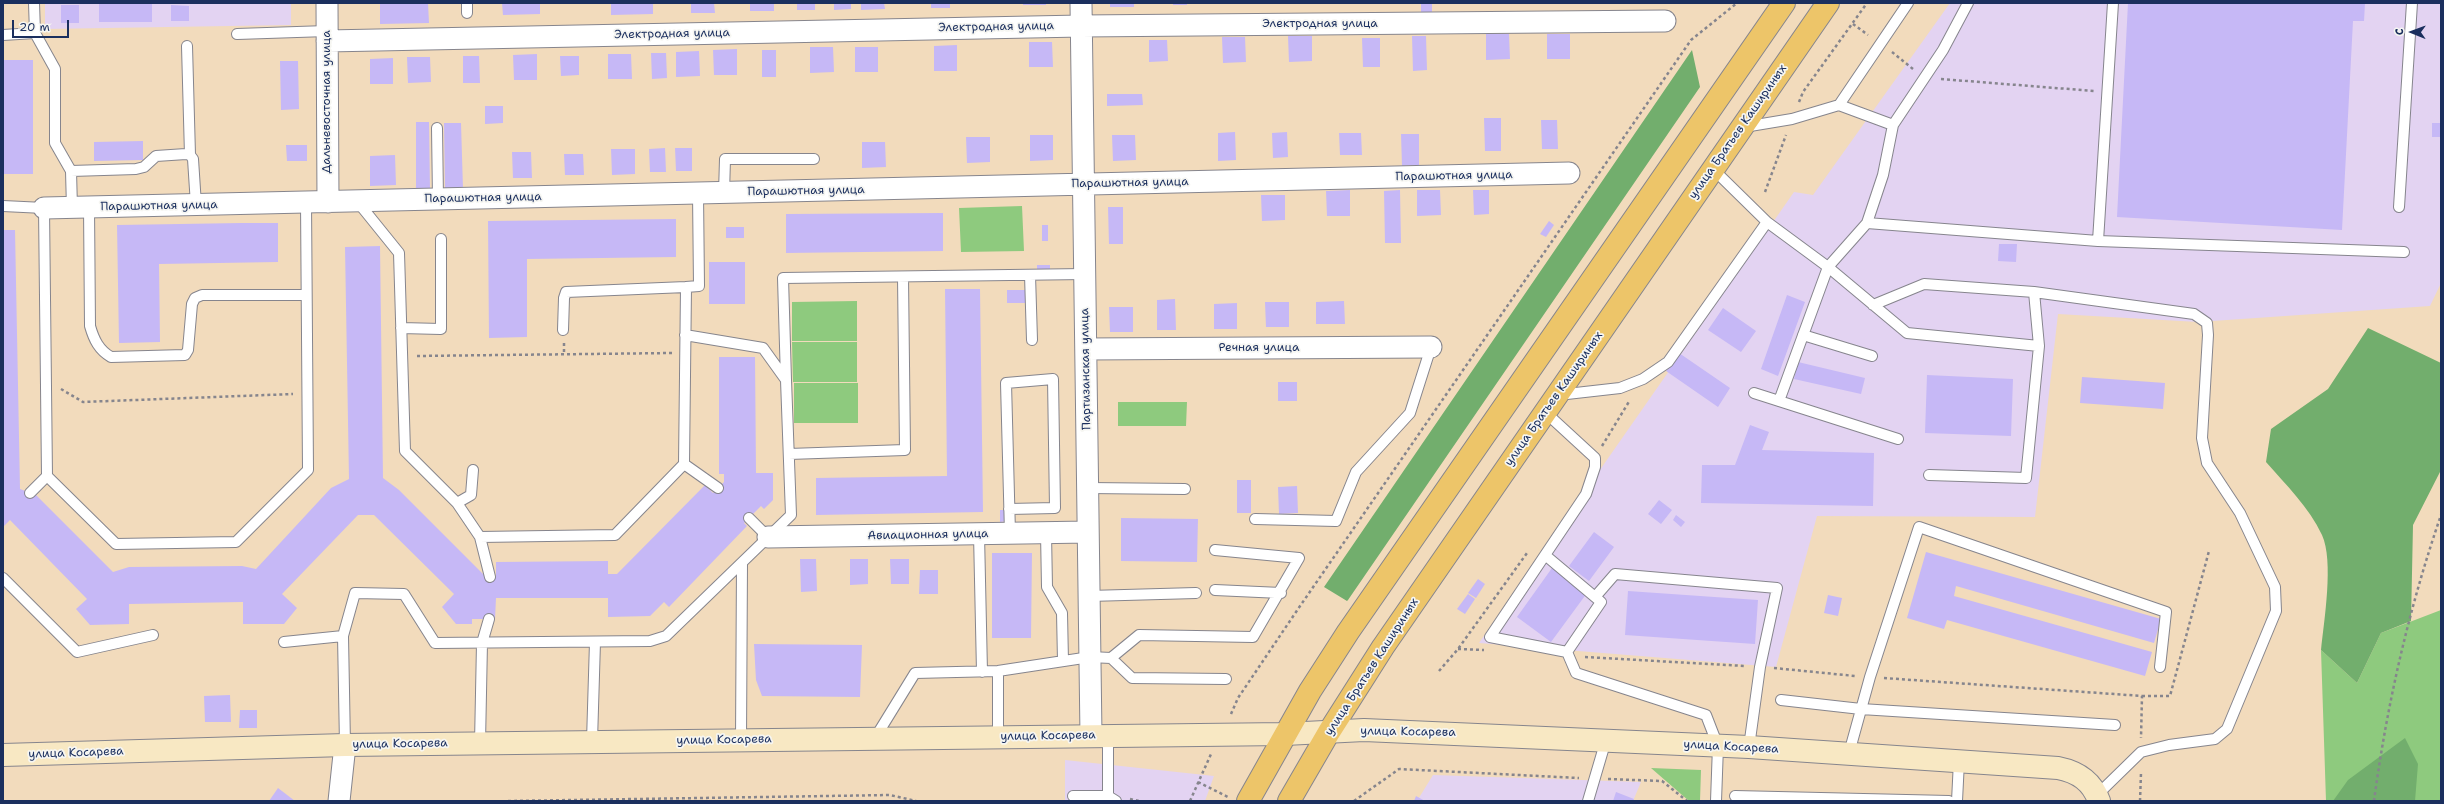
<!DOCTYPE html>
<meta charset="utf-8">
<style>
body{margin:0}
#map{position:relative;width:2444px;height:804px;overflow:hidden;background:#f2dbbc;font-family:"Shantell Sans",sans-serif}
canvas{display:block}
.frame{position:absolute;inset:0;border:4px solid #1b2f5e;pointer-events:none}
.north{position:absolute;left:2392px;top:12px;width:40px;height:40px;-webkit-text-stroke:3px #f6f6f2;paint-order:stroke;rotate:271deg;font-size:11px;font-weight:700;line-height:16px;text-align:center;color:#1b2f5e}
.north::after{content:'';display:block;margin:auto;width:14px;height:18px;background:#1b2f5e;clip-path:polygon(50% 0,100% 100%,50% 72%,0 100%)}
.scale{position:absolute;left:12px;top:20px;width:57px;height:18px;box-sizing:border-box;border:2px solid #1b2f5e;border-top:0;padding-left:5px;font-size:12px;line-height:14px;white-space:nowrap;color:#1b2f5e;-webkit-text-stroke:3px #f6f6f2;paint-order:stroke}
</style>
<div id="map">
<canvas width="2444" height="804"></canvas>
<div class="frame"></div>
<div class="north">С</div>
<div class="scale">20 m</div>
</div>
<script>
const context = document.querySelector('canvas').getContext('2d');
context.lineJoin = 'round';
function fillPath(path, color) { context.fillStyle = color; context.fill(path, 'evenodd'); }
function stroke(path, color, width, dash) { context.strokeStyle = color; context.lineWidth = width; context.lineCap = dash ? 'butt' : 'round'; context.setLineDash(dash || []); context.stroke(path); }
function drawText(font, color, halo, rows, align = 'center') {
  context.font = font + ' "Shantell Sans",sans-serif'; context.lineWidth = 3.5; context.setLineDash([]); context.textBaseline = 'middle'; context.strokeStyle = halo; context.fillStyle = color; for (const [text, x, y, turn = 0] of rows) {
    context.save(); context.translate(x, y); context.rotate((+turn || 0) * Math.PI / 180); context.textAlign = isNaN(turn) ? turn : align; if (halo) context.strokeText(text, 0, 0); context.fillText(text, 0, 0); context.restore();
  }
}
fillPath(new Path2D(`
 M45,3H291V25L45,29Z
 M1950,3H2441V283L2430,306L2198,322L2058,314L2035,517L1817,516L1776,667L1479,643L1794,192L1813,195Z
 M1065,760L1214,776L1205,801H1065Z
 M1433,775L1641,782L1633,801H1417Z`), '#e3d3f2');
fillPath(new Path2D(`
 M1022,206L1024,251L961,252L959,208Z
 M857,301V341H792V302Z
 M792,342H857V382H793Z
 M794,383H858V423H794Z
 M1118,402H1187L1186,426H1118Z
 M2441,610V801H2326L2321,650L2357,683L2381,633Z
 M1651,768L1701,770L1700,801H1689Z`), '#8eca7e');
fillPath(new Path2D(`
 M1692,50L1700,87L1348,600L1347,601L1324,587Z
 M2368,328L2441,363V470L2413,525L2411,621L2381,633L2357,683L2321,650C2324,621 2334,561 2322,535C2309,507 2286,485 2266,462L2271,429L2328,389Z
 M2405,738L2418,764L2415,801H2333L2348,780Z`), '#72ae6d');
fillPath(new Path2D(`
 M99,3H152V22H99Z
 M380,3H428L429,23L380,24Z
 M502,3H540V14L503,15Z
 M611,3H653V14L611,15Z
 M691,3H714L715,13H691Z
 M750,3H774V11H750Z
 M797,3H815V10H797Z
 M834,3H851V9L834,10Z
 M861,3H884L885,9L861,10Z
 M931,3H950V8H931Z
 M1023,3H1046V5H1023Z
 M1110,3H1134V7H1110Z
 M1173,3H1187V5H1173Z
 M1421,3H1432V12H1421Z
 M2128,3H2365L2364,21H2353L2342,230L2117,217Z
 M61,5H79V23H61Z
 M171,5L189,6V21H171Z
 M1486,34H1509L1510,59L1486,60Z
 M1547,34H1570V59H1547Z
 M1288,36H1312V61L1289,62Z
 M1412,36H1426L1427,70L1413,71Z
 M1222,37H1245L1246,62L1223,63Z
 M1362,38H1380V67H1363Z
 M1149,40H1167L1168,61L1149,62Z
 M1029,42H1052L1053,67H1029Z
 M957,45V71H934V46Z
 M810,47H833L834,72L810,73Z
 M855,47H878V72H855Z
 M737,49V75H714L713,50Z
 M762,50H776V77H762Z
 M699,51L700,76L676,77V52Z
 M651,53H666L667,78L652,79Z
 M537,54V80H514L513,55Z
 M608,54H631L632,79H608Z
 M463,56H479L480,83H463Z
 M560,56H579V75L561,76Z
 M407,57H430L431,82L408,83Z
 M393,58V84H370V59Z
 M3,60H33V174H3Z
 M280,61H298L299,109L281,110Z
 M1107,94H1142L1143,105L1107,106Z
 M485,106H503V123L485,124Z
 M1484,118H1501V151H1485Z
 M1541,120H1557L1558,149H1542Z
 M416,122H429L430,190H416Z
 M444,123H461L463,189H445Z
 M2432,123H2441V137H2432Z
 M1235,132L1236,160L1218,161V133Z
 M1287,132L1288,157L1273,158L1272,133Z
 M1339,133H1361L1362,155H1340Z
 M1401,134H1419V165L1402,166Z
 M1030,135H1053V160L1030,161Z
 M1112,135H1135L1136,160L1113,161Z
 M966,137H990V162L967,163Z
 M143,141V160L94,161V142Z
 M862,142H885L886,167L862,168Z
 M286,145H307V161H287Z
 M665,148L666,172H650L649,149Z
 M675,148H692V171H676Z
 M611,149H635V174L612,175Z
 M512,152H531L532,178H513Z
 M564,154H583L584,175H565Z
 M395,155L396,185L370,186V156Z
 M1350,190V216H1327L1326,191Z
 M1400,190L1401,243H1385L1384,191Z
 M1417,190H1440L1441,215L1417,216Z
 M1473,190H1489V214L1474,215Z
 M1261,195H1285V220L1262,221Z
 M1108,207H1123V244H1109Z
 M943,213V251L786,253V214Z
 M676,219V257L527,259V337L489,338L488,221Z
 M1549,221L1554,225L1546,237L1540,234Z
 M242,223H278V262L159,264L160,342L119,343L117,225Z
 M1042,225H1048V241H1042Z
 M726,227H744V238H726Z
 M3,230H15L20,489L36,495L113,572L129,567L242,566L256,569L331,488L349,479L345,247L380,246L383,478L399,490L486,577H496V562L608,561V574H617L705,485L713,493L724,482V474H719V357H755L756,473H773V500L764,509L761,506L744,523L747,526L669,607L664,602L650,616L608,617V598H496L495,619H472V624H456L442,607L454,594L374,515H358L282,594L297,608L284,624H243V602L129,604V624L90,625L76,609L87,599L10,520L3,527Z
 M1999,244H2017L2016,262L1998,261Z
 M709,262H745V304H709Z
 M1037,265H1050V271H1037Z
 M945,289H980L983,512L816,515V478L947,476Z
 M1007,290H1025V303H1007Z
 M1787,295L1805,302L1778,376L1761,369Z
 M1175,299L1176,330H1157V300Z
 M1344,301L1345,324H1316V302Z
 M1265,302H1289V327H1266Z
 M1237,303V329H1214V304Z
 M1109,307H1133V332H1110Z
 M1723,308L1756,331L1741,352L1708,330Z
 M1679,353L1730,388L1718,407L1666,371Z
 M1798,362L1865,378L1861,394L1794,379Z
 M1927,375L2013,379L2011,436L1925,433Z
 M2082,377L2165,383L2163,409L2080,403Z
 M1278,382H1297V401H1278Z
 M1750,425L1769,432L1762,450L1874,453L1873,506L1701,503L1702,465H1735Z
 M1237,480H1251V513H1237Z
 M1297,486L1298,513L1279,514L1278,487Z
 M1659,500L1672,510L1661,524L1648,514Z
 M1000,510H1008V521L1000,522Z
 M1676,515L1685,522L1681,527L1673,520Z
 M1121,518L1198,519L1197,562L1121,561Z
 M1594,532L1614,547L1589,581L1569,566Z
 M1926,552L2161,619L2154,643L1956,586L1954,596L2152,652L2145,676L1947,620L1944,629L1907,618Z
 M992,553H1032L1031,638H992Z
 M800,559H816L817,591L801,592Z
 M850,559H868V584L850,585Z
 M890,559H909V584H891Z
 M1552,568L1587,593L1551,642L1517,617Z
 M920,570H938V594H919Z
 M1478,579L1485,584L1476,598L1468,593Z
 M1628,591L1758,600L1755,644L1625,635Z
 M1468,594L1475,599L1465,614L1457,609Z
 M1828,595L1842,598L1838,616L1824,613Z
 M754,644L862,645L860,697L762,696L756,680Z
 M230,695L231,722H205L204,696Z
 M240,710H257V728H239Z
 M278,788L295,801H269Z
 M1616,792L1634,799L1633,801H1613Z
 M1416,796L1425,801H1414Z`), '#c6b8f6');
const lane = new Path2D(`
 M34,3L35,33L55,69V143L71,171L72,208
 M467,3V13
 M237,34L327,31
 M3,35L35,33
 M187,46L190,155
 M1839,105L1893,125
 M1744,127L1792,119L1839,105L1908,3
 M437,128L438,199
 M71,171L136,169L144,167L156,156L186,154L190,155L193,159L196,205
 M724,193L725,159H814
 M357,201L399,253L405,451L457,503L480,537L615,535L684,464L686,287L699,286L698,193
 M3,206L44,208L47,476L116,544L236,542L308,470L306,202
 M89,207L90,326C94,340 99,350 111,357L185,355L188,350L192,304L195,298L202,295H306
 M2399,207L2412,3
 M1767,222L1828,267L1907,333L2039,346L2026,478L1929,475
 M1867,223L1883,175L1893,125L1943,50L1968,3
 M2098,241L2113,3
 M1030,275L1032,340
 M2034,292L2194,314L2207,323L2208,335L2202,438L2207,463L2240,513L2275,587L2276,611L2227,729L2215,739L2169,745L2141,752L2097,795
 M1873,305L1924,284L2034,292L2039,346
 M401,328L441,329V239
 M563,330L564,298L566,292L686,287
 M1803,335L1872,356
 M786,380L783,278L1085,274
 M1754,393L1898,439
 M1558,395L1620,388L1643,379L1668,362L1767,222L1713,169
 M1779,401L1828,267L1867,223L2098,241L2404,252
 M1545,412L1595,458V467L1586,494L1490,637L1567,652L1601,602L1545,555
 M789,454L905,450L903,277
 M684,464L718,488
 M1088,488L1185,489
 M30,493L47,476
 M457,503L471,495L473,470
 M1009,509L1055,508L1053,379L1006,383L1010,533
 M749,518L768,537
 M1255,519L1336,521L1356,472L1410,413L1431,347
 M1046,533L1047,587L1062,613L1063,661
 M979,534L982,672
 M480,537L490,577
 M3,578L77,652L153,635
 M1215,590L1281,593
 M1089,596L1196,593
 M1595,597L1615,574L1777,588L1760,667L1749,747
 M284,642L343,636
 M1567,652L1576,673L1706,715L1718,746L1716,801
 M1111,658L1132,678L1226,679
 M1781,700L1861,709L2115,725
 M998,737V671
 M875,738L915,673L998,671L1090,657L1111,658L1139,635L1253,637L1299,558L1215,550
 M741,740L742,563
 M592,741L595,642
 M480,743L482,643L489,619
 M345,745L343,636L355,593L404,594L435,643L650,641L666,636L791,515L786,380L763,348L685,335
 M1849,753L1870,677L1919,527L2166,612L2160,667
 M1073,796H1108L1116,801
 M1108,796V736
 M1735,796L1949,801
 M1588,801L1606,740
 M1957,801L1959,761`);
const street = new Path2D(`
 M327,3L328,202
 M1081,3L1091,736
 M327,41L1081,26L1665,21
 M44,208L1569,173
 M1086,349L1431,347
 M768,537L1088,532
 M339,801L345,745`);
const secondary = new Path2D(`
 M3,755L345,745L1285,734L1364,730L1749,747L2058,768C2078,772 2092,781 2099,801`);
const primary = new Path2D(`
 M1248,801L1310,691L1348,632L1784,3
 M1289,801L1329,732L1383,647L1828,3`);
stroke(lane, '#86858d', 12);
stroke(street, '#86858d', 23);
stroke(secondary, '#86858d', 24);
stroke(primary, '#86858d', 24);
stroke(new Path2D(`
 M1853,24L1868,35
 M1892,52L1913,69
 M1941,79L2094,91
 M1799,102L1803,92L1867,3
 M1765,192L1786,135
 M564,343V355
 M417,356L672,353
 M61,389L83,402L293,394
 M1602,446L1630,400
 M1458,649L1484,650
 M1585,657L1745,666
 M1774,668L1855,676
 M1439,671L1458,649L1527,553
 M1884,678L2142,696L2141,738
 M2142,696H2170L2209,551
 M1231,714L1238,698L1298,609L1691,40L1737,3
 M1608,779L1662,781L1687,801
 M1198,782L1228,797
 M1130,799L1139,801
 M508,801L890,795L916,801
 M1190,801L1211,754
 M1354,801L1399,769L1579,778
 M2140,801L2141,773
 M2374,801C2387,704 2409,608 2441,515`), '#86858d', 2.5, [3, 3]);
stroke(lane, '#fff', 10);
stroke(street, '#fff', 21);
stroke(secondary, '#f8e8c3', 22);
stroke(primary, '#edc569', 22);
drawText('12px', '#1b2f5e', '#f6f6f2', [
 ["Электродная улица",1320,24],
 ["Электродная улица",996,27,-1],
 ["Электродная улица",672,34,-1],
 ["Дальневосточная улица",327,102,-90],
 ["улица Братьев Кашириных",1738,132,-55],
 ["Парашютная улица",1454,176,-1],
 ["Парашютная улица",1130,183,-1],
 ["Парашютная улица",806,191,-1],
 ["Парашютная улица",483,198,-1],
 ["Парашютная улица",159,206,-1],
 ["Речная улица",1259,348],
 ["Партизанская улица",1086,369,-91],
 ["улица Братьев Кашириных",1554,399,-55],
 ["Авиационная улица",928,535,-1],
 ["улица Братьев Кашириных",1372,667,-57],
 ["улица Косарева",1408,732,1],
 ["улица Косарева",1048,736,-1],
 ["улица Косарева",724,740,-1],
 ["улица Косарева",400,744,-1],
 ["улица Косарева",1731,747,3],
 ["улица Косарева",76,753,-2]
]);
</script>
